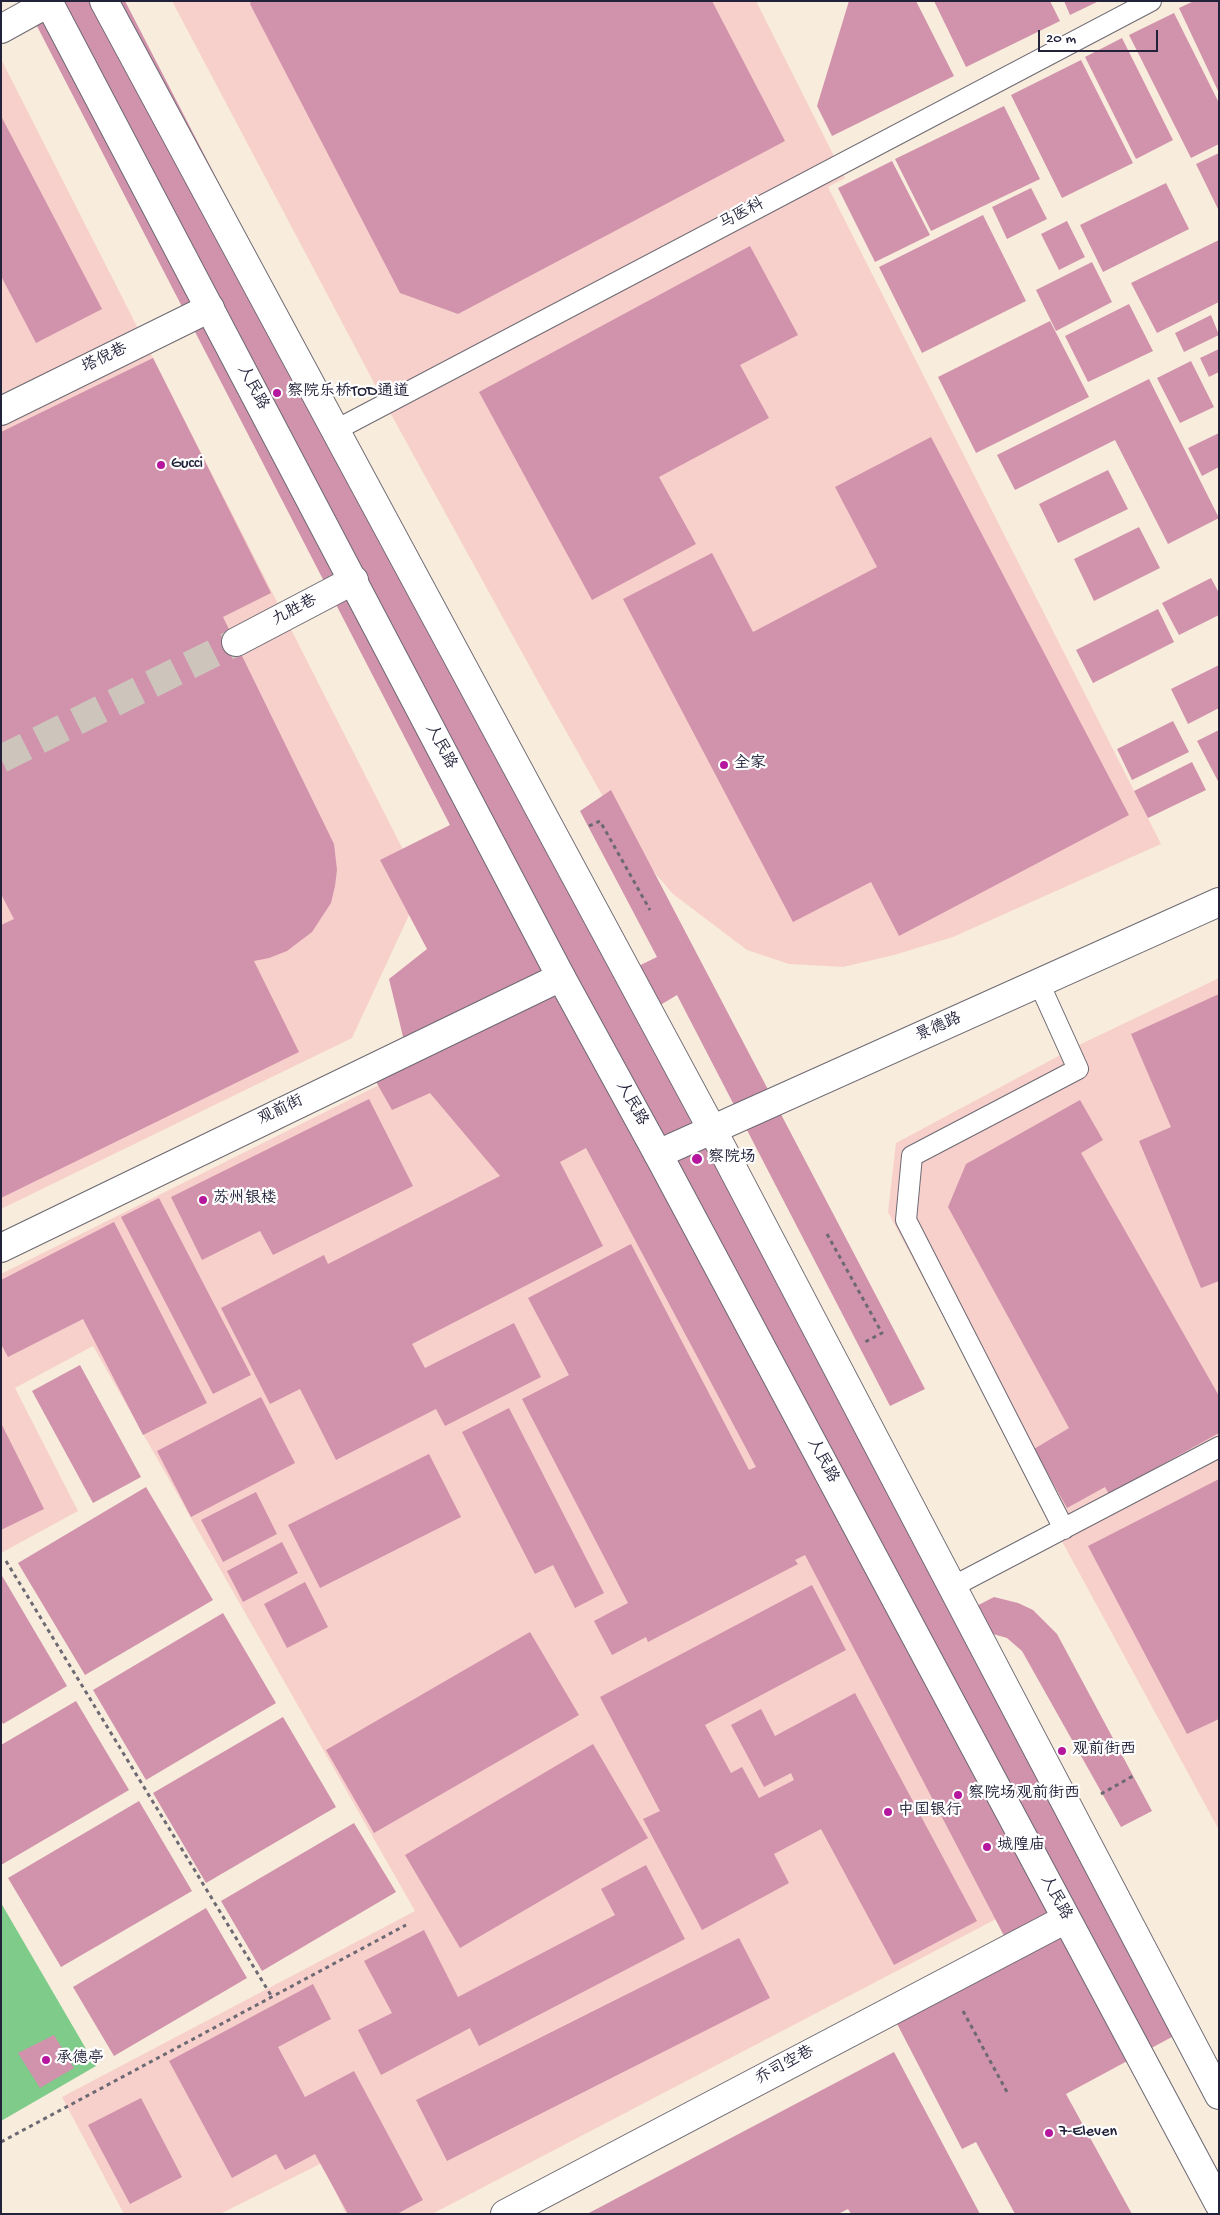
<!DOCTYPE html>
<meta charset="utf-8">
<style>
body{margin:0}
#map{position:relative;width:1220px;height:2215px;overflow:hidden;background:#f8ecdc;font-family:"Gochi Hand",sans-serif}
canvas{display:block}
.frame{position:absolute;inset:0;border:2px solid #22223b;pointer-events:none}
.scale{position:absolute;left:1038px;top:30px;width:120px;height:22px;box-sizing:border-box;border:2px solid #22223b;border-top:0;padding-left:6px;font-size:15px;line-height:18px;white-space:nowrap;color:#22223b;-webkit-text-stroke:4px #fff;paint-order:stroke}
</style>
<div id="map">
<canvas width="1220" height="2215"></canvas>
<div class="frame"></div>
<div class="scale">20 m</div>
</div>
<script>
const context = document.querySelector('canvas').getContext('2d');
context.lineJoin = 'round';
function fillPath(path, color) { context.fillStyle = color; context.fill(path, 'evenodd'); }
function stroke(path, color, width, dash) { context.strokeStyle = color; context.lineWidth = width; context.lineCap = dash ? 'butt' : 'round'; context.setLineDash(dash || []); context.stroke(path); }
function drawText(font, color, halo, rows, align = 'center') {
  context.font = font + ' "Gochi Hand","LXGW WenKai TC",sans-serif'; context.lineWidth = 4.5; context.setLineDash([]); context.textBaseline = 'middle'; context.strokeStyle = halo; context.fillStyle = color; for (const [text, x, y, turn = 0] of rows) {
    context.save(); context.translate(x, y); context.rotate((+turn || 0) * Math.PI / 180); context.textAlign = isNaN(turn) ? turn : align; if (halo) context.strokeText(text, 0, 0); context.fillText(text, 0, 0); context.restore();
  }
}
fillPath(new Path2D(`
 M172,1H756L845,178L828,187L1161,844L953,937L894,955L843,967L789,964L747,950L673,894L648,865L619,825L541,687L381,396Z
 M1,59L422,887L352,1038L1,1209Z
 M1219,978V1830L1064,1545L888,1212L896,1143L1079,1045Z
 M566,1064L1000,1917L432,2214H346L322,2163L220,2214H124L62,2097L415,1911L93,1346L15,1388L78,1511L1,1553V1274L387,1081Z`), '#f7d0cb');
fillPath(new Path2D(`
 M1,1903L96,2066L1,2121Z`), '#7ecb8a');
fillPath(new Path2D(`
 M24,1H125L626,972L657,957L580,811L611,790L925,1389L890,1406L677,995L647,1013L961,1614L994,1597L1018,1603L1033,1610L1057,1634L1152,1811L1121,1827L1022,1651L1007,1638L993,1634L980,1636L1196,2024L1066,2094L1132,2214H1015L976,2142L962,2149L893,2016L1013,1953L805,1555L795,1560L798,1564L648,1642L646,1637L612,1655L594,1621L628,1603L522,1399L569,1375L528,1298L631,1244L749,1470L756,1467L586,1148L560,1162L603,1246L412,1344L425,1368L514,1323L541,1377L445,1426L436,1409L336,1460L300,1389L270,1404L221,1308L324,1255L328,1264L500,1176L430,1093L392,1110L371,1073L407,1053L389,979L427,949L380,860L450,825Z
 M251,1H712L785,141L458,314L400,293L250,4Z
 M849,1H916L954,76L832,136L817,106Z
 M934,1H1050L1060,21L966,67Z
 M1064,1H1099L1070,15Z
 M1194,1H1219V93L1179,8Z
 M1174,13L1219,103V144L1191,158L1129,35Z
 M1122,38L1173,140L1136,159L1085,57Z
 M1081,60L1133,163L1062,198L1011,95Z
 M1004,106L1040,179L931,231L895,159Z
 M1,116L102,309L36,343L1,276Z
 M1219,153V211L1196,164Z
 M892,161L930,235L875,262L838,188Z
 M1166,183L1189,229L1103,272L1080,225Z
 M1031,188L1047,219L1007,239L992,207Z
 M983,215L1026,301L922,353L879,267Z
 M1067,221L1085,257L1059,270L1041,234Z
 M1219,240V302L1157,333L1131,283Z
 M750,246L798,335L740,365L769,418L659,477L696,544L592,600L479,392Z
 M1092,262L1112,302L1056,331L1036,290Z
 M1129,304L1153,351L1088,382L1065,336Z
 M1211,315L1219,335L1184,352L1175,333Z
 M1050,321L1089,397L976,453L938,377Z
 M1219,349V372L1209,377L1200,358Z
 M153,358L271,593L223,617L334,844L337,870L335,886L331,903L312,932L287,951L269,958L254,961L299,1052L1,1198V925L14,919L1,894V432Z
 M1191,361L1214,407L1180,423L1157,378Z
 M1149,379L1219,518L1168,544L1115,440L1015,490L997,455Z
 M1219,433V467L1202,476L1188,448Z
 M931,437L1129,815L899,936L871,882L793,922L623,599L712,553L753,632L877,567L835,487Z
 M1108,470L1128,509L1058,543L1039,504Z
 M1139,527L1160,568L1094,601L1074,559Z
 M1211,578L1219,593V615L1179,635L1162,603Z
 M1158,609L1174,642L1093,683L1076,650Z
 M1219,665V708L1188,724L1171,689Z
 M1173,721L1189,752L1132,780L1117,749Z
 M1219,730V783L1197,741Z
 M1192,762L1206,790L1148,818L1134,791Z
 M1219,994V1281L1201,1288L1139,1141L1171,1127L1131,1034Z
 M369,1099L413,1186L273,1255L260,1231L202,1260L171,1197Z
 M1080,1100L1103,1140L1081,1153L1219,1396V1433L1109,1494L1105,1487L1067,1508L1034,1449L1069,1428L948,1207L966,1164Z
 M159,1198L251,1375L213,1394L121,1217Z
 M114,1222L207,1403L143,1435L83,1319L8,1357L1,1344V1280Z
 M80,1365L141,1477L93,1503L32,1391Z
 M261,1397L295,1463L191,1517L157,1451Z
 M509,1408L604,1593L575,1608L553,1565L535,1574L462,1432Z
 M1,1423L44,1509L1,1530Z
 M429,1454L461,1517L320,1588L288,1525Z
 M1219,1479V1719L1187,1734L1088,1546Z
 M146,1487L213,1600L85,1675L18,1563Z
 M256,1492L277,1534L223,1562L201,1520Z
 M282,1542L298,1573L243,1602L227,1571Z
 M1,1574L67,1686L3,1724L1,1720Z
 M305,1582L328,1627L287,1648L264,1604Z
 M812,1585L846,1650L705,1725L731,1773L742,1767L759,1798L794,1780L791,1773L764,1787L731,1725L761,1709L775,1736L855,1693L977,1921L894,1965L821,1829L774,1854L789,1883L702,1930L643,1819L660,1811L600,1697Z
 M223,1613L276,1703L146,1780L93,1690Z
 M530,1632L579,1715L374,1833L326,1750Z
 M76,1701L129,1790L1,1865V1745Z
 M283,1717L336,1807L206,1883L153,1793Z
 M593,1744L648,1838L460,1948L405,1855Z
 M139,1801L192,1891L61,1967L8,1878Z
 M354,1823L396,1892L262,1971L221,1901Z
 M646,1865L685,1939L479,2046L470,2028L381,2075L358,2030L392,2013L364,1961L424,1930L458,1997L615,1915L601,1889Z
 M206,1908L247,1978L114,2056L73,1987Z
 M739,1938L770,1998L447,2161L416,2100Z
 M313,1984L331,2019L278,2047L305,2097L354,2071L423,2200L397,2214H348L315,2154L285,2170L276,2154L232,2178L169,2061Z
 M54,2035L74,2068L40,2088L18,2053Z
 M894,2052L980,2214H851L848,2209L838,2214H587Z
 M141,2098L182,2177L130,2204L88,2125Z`), '#d192ac');
stroke(new Path2D(`
 M1,759L236,642`), '#cdc4bc', 28, [28, 14]);
const lane = new Path2D(`
 M334,431L1151,1
 M1039,983L1078,1069L912,1156L906,1220L1064,1529
 M952,1587L1219,1447`);
const street = new Path2D(`
 M1,29L48,3
 M1,411L210,308
 M236,642L354,580
 M1,1248L561,977
 M505,2214L1066,1919`);
const secondary = new Path2D(`
 M658,1154L1219,902`);
const primary = new Path2D(`
 M48,1L561,977L658,1154L1219,2204
 M104,1L713,1131L1219,2095`);
stroke(lane, '#6d6973', 22);
stroke(street, '#6d6973', 30);
stroke(secondary, '#6d6973', 30);
stroke(primary, '#6d6973', 30);
stroke(new Path2D(`
 M589,826L600,821L650,910
 M827,1234L882,1333L863,1343
 M6,1561L272,1997
 M1101,1794L1133,1776
 M963,2011L1007,2092
 M1,2142L406,1925`), '#6d6973', 3, [4, 4]);
stroke(lane, '#fff', 20);
stroke(street, '#fff', 28);
stroke(secondary, '#fff', 28);
stroke(primary, '#fff', 28);
for (const [x, y, r, color] of [
 [277,393,5,"#b5179e"],
 [161,465,5,"#b5179e"],
 [724,765,5,"#b5179e"],
 [697,1159,6,"#b5179e"],
 [203,1200,5,"#b5179e"],
 [1062,1751,5,"#b5179e"],
 [958,1795,5,"#b5179e"],
 [888,1812,5,"#b5179e"],
 [987,1847,5,"#b5179e"],
 [46,2060,5,"#b5179e"],
 [1049,2133,5,"#b5179e"]
]) { const dot = new Path2D(); dot.arc(x, y, r, 0, 2 * Math.PI); context.fillStyle = color; context.fill(dot); stroke(dot, '#fff', 2); }
drawText('16px', '#22223b', '#fff', [
 ["马医科",742,215,-28],
 ["塔倪巷",105,359,-26],
 ["人民路",252,388,62],
 ["九胜巷",295,611,-28],
 ["人民路",440,747,62],
 ["景德路",939,1028,-24],
 ["人民路",631,1104,61],
 ["观前街",281,1111,-26],
 ["人民路",822,1461,62],
 ["人民路",1055,1898,62],
 ["乔司空巷",785,2066,-28]
]);
drawText('16px', '#22223b', '#fff', [
 ["察院乐桥TOD通道",287,393],
 ["Gucci",171,465],
 ["全家",734,765],
 ["察院场",708,1159],
 ["苏州银楼",213,1200],
 ["观前街西",1072,1751],
 ["察院场观前街西",968,1795],
 ["中国银行",898,1812],
 ["城隍庙",997,1847],
 ["承德亭",56,2060],
 ["7-Eleven",1059,2133]
], 'left');
</script>
